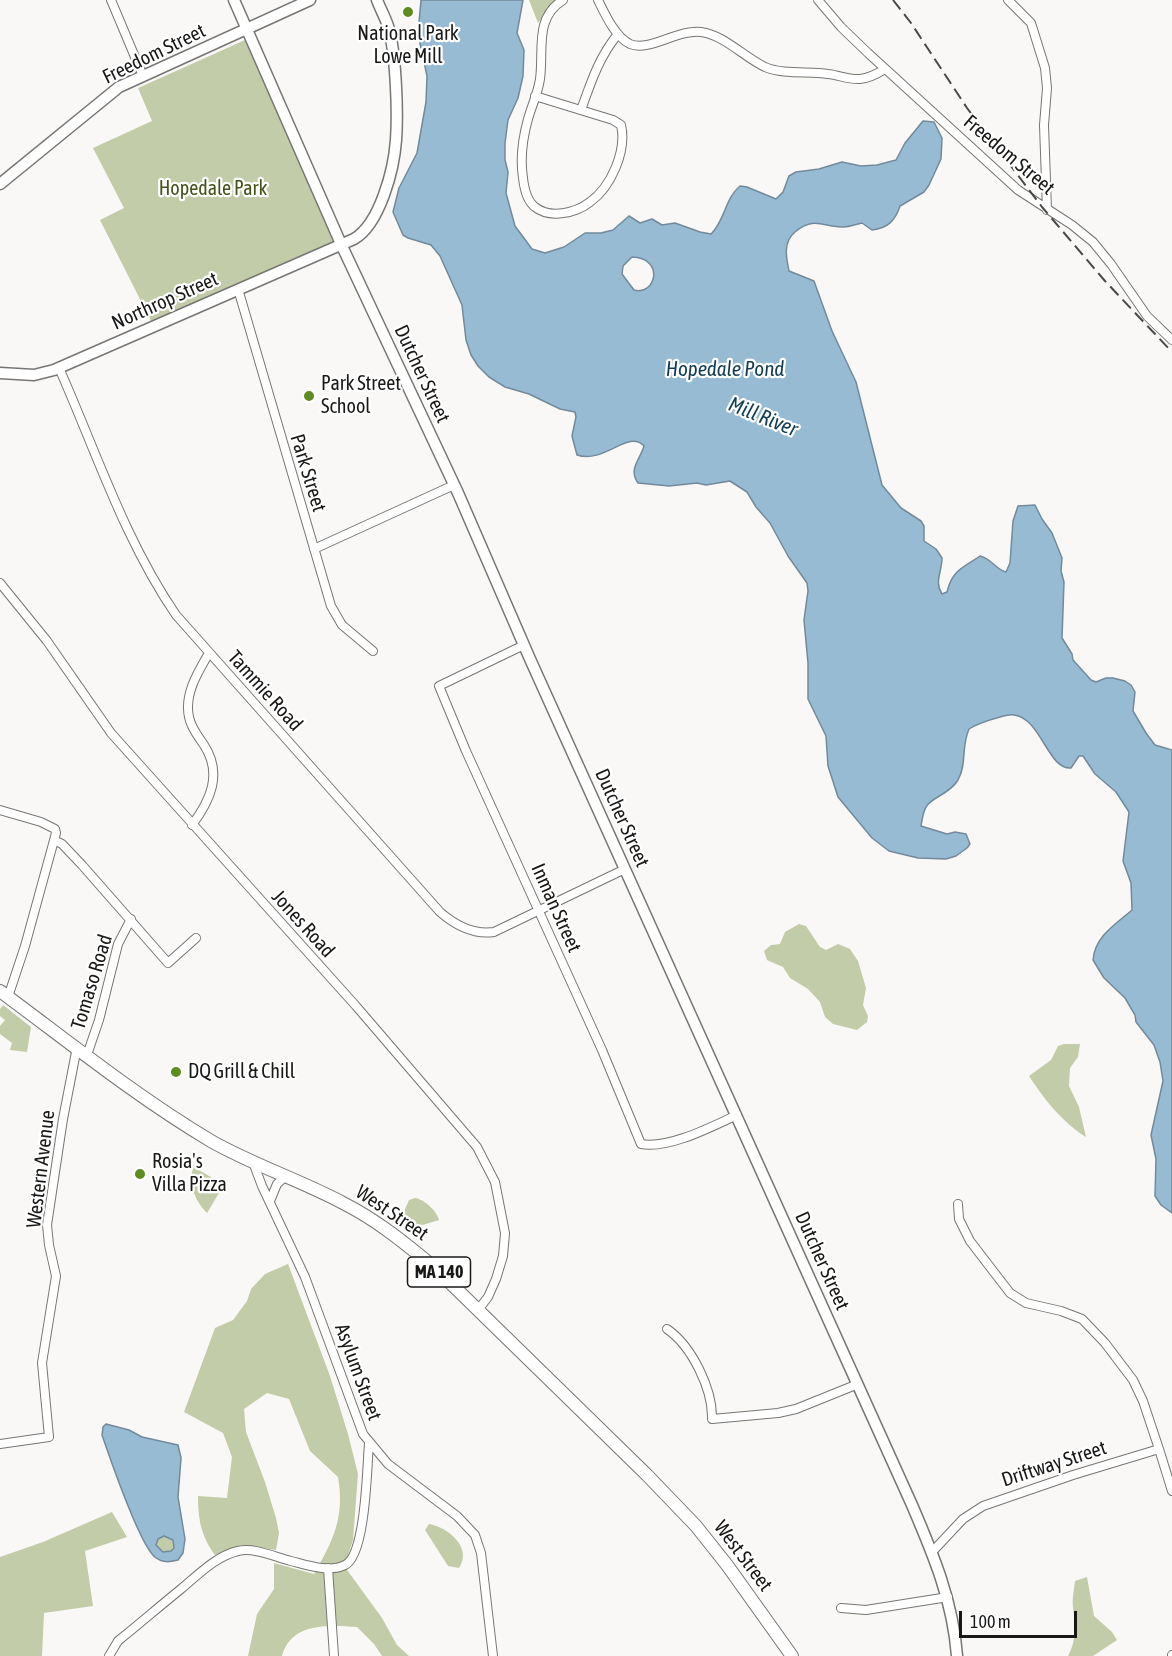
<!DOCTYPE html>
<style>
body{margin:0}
#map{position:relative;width:1172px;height:1656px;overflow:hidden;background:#faf8f6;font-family:"Asap Condensed",sans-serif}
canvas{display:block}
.scale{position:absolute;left:959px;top:1611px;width:118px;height:27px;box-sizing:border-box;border:3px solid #191817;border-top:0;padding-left:8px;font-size:18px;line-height:21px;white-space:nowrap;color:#191817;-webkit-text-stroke:4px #fff;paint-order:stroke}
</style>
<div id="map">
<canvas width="1172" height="1656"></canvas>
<div class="scale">100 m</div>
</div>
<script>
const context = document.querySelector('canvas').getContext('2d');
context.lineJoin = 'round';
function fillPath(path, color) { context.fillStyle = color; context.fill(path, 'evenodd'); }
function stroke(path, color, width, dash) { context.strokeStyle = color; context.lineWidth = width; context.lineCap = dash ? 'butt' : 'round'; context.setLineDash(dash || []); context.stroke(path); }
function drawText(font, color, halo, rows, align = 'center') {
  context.font = font + ' "Asap Condensed",sans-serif'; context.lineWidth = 4.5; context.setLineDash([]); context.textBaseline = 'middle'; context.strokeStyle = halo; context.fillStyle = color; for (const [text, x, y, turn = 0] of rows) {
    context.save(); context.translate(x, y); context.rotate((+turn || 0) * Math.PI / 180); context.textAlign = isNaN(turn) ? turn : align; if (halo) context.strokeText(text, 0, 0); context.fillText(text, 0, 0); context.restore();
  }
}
fillPath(new Path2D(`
 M529,0H556L538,23Z
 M245,40L335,241L152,323L100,220L124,208L93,148L152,121L138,88Z
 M799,924L806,926L820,947L826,950L838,944L850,949L858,961L866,988L863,1005L868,1016L867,1022L857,1030L833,1024L825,1017L820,1002L808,989L790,978L783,967L767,960L764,951L771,945L780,944L785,932Z
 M3,1005L31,1027L27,1052L10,1050L12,1043L0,1034V1026L5,1020L0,1016V1009Z
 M1064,1044H1080L1078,1057L1070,1068L1069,1086L1079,1107L1086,1137C1063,1123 1043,1098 1029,1076L1051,1060L1058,1046Z
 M194,1167L219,1182L214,1189L219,1193L207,1213C196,1202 186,1182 194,1167Z
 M415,1198C424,1199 437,1211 439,1220L416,1227L409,1222L403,1214L409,1200Z
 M288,1264L330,1376L348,1434L358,1474L353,1540L347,1558L342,1563L382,1618L397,1645L409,1656H382L374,1644L357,1627C329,1625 291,1622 282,1656H248L257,1614L274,1589V1563L314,1574C333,1541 345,1517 338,1477L310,1451L289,1399L267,1393L244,1409L246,1432L265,1482L276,1518L279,1533L276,1550L241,1545L215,1555C201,1536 198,1519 198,1496L227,1498L232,1457L223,1433L184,1412L215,1328L233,1320L247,1301L251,1289L265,1274Z
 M112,1512L127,1537L85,1551L93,1606L44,1613L42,1656H0V1557L43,1542Z
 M429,1524C448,1527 473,1548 459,1568L448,1566L425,1530Z
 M156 1544a9 9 0 1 1 18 0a9 9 0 1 1-18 0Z
 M1087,1577L1094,1616L1112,1632L1117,1640L1093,1656H1068C1077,1640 1075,1624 1073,1607C1072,1599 1074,1589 1075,1581Z`), '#c2cca8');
const water = new Path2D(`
 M421,0H523L517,33L524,50L523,76L518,98L508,120L505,143V160L508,172L506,193L515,226L532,249L545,253L564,247L585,233H601L613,230L629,216L640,223L652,219L662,225L675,223L700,232L711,234C725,221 725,198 740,186L747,187L776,199L783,192L789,176L796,172L819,169L842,162L861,166L877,165L896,160L905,143L923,121L934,122L942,138L941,159L929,185L924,192L900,206C895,221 888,228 872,230L862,223C856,224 850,227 844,227C823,227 814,216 795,232C783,242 786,257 789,271L814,281L832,331L856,382L882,485L901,508L921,521L924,526V541L936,549L942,558C942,572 934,582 942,594L947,592C952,570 963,568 980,556C991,558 996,570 1006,572L1010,563L1013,521L1018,506L1035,505L1042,519L1052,533L1062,558L1061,571L1064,582L1062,638L1072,654L1073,660L1091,680L1096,682L1106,678H1113L1125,681L1131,685L1135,692L1133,711L1146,733L1155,745L1172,750V1213L1161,1205L1155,1196L1156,1159L1151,1135L1163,1081L1160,1062L1154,1045L1136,1022L1135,1015L1125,998L1104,978L1093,960C1095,936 1116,924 1132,910L1131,883L1123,861L1129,812L1116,792L1095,774L1083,756H1079L1071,768C1048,770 1041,718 1014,715C1009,714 1004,716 1000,717C989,720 978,723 969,729C961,747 967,764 958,780C949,795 931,797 926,807C923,812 922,820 921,826L947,834L955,832L966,834L970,844L967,848L956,856L946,859L918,858L889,851L872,838L838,797L828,766L826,736L808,699V663L804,620L808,591L807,583L788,556L770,523L756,507L747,492L730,481L706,485L697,483L669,486L638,483C628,469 640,460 644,446C628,429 605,464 577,455L572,436L576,417L575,412L560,409L529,394L505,387L489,377L478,366L471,355L466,340L462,305L440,256L431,245L408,238L403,235L393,212L399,188L417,153L426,102L427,76L418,34ZM632,257C665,258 656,296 634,290L622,274L623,266Z
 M106,1424L129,1430L142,1437L178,1445L181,1458L178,1497L185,1539L183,1553L178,1560C170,1562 163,1563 156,1558C140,1547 110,1458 102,1435L103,1427ZM164,1536L173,1540L174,1548L171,1551L163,1552L156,1545L158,1539Z`);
fillPath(water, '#98bbd4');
stroke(water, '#728a9b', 1.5);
const street = new Path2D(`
 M111,0L143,76
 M598,0C605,14 615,37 630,44C649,52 678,29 701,32C724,35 744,57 765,67C784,75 808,71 828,74C839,75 849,80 860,79C870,78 877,74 885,69
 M818,0L841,27L868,53L1018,190L1072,225L1093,242L1111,264L1147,316L1172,340
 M1008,0L1031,23L1045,68L1047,88L1044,125L1047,210
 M535,96L613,120L621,125C627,151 611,187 590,202C576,213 550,219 535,207C527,201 524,187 523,178C520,159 523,137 528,119C532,105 538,93 540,79C544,50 534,18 563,0
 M581,110C591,82 599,57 618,34
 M238,289L331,606L342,625L373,651
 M59,368C96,451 124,539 176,615L440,912C455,925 473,935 494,932L625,869
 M314,549L454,485
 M0,583L47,641L111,733L356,1006L477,1147L495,1182L505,1233L503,1256L496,1279L488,1297L478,1310
 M524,645L439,686L466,751L602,1050L641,1144C669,1149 711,1127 737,1115
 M0,810L41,822L55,829L56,833L25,946L8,997
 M192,825C210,801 223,774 204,745C198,736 191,728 189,717C184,694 198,672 209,653
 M54,840L62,844L82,865L168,963L196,938
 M87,1055L99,1020L118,944L131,919
 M253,1162L262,1186L305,1277L363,1434L388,1464L457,1516L475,1535L481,1553L493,1656
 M270,1201L277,1184L286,1176
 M958,1204L959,1219L970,1241L1010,1293L1026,1303L1061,1311L1082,1319L1105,1343L1133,1380L1143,1401L1159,1449
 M667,1329C692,1346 713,1390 712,1419L778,1413L796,1409L858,1384
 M0,1444L49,1437L42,1363L56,1276L49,1245L47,1225L63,1119L77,1047
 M932,1552L963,1519L983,1506L1073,1475L1159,1449L1172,1491
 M328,1568L334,1656
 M841,1608L866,1610L948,1597
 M109,1656L118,1641C139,1624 160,1606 181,1589C198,1575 216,1556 238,1551C254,1547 275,1557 291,1561C307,1565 329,1573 345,1565C366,1555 367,1466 369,1443
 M1172,1656V1655`);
const secondary = new Path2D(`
 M234,0L341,244L458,493L530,659L912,1505C933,1554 953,1601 957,1656
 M0,184L119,87L310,0
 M0,373L34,375L54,370L354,239C380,224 394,169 396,140C398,112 396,52 388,26C385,17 380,8 377,0`);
const primary = new Path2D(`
 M0,991C69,1042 137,1097 211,1141C253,1165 300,1180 343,1203C377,1220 406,1244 435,1268L647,1475L696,1526L727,1565L792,1656`);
stroke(street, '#777673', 10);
stroke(secondary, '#777673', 13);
stroke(primary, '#777673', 14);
stroke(street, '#fff', 8);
stroke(secondary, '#fff', 10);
stroke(primary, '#fff', 12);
stroke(new Path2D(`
 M893,0L911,23L967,108L1042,207L1105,281L1172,352`), '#494847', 2, [12, 6]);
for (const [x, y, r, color] of [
 [408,12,6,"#5d8d21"],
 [309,396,6,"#5d8d21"],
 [176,1072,6,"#5d8d21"],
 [140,1174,6,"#5d8d21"]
]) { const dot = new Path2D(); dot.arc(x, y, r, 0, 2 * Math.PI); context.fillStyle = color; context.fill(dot); stroke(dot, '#fff', 2); }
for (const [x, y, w] of [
 [439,1272,63]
]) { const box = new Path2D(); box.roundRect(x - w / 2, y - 15, w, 30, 4.5); context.fillStyle = '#fff'; context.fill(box); stroke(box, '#191817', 1.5); }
drawText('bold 18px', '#191817', null, [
 ["MA 140",439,1272]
]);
drawText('20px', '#191817', '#fff', [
 ["National Park",408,34,"center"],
 ["Lowe Mill",408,57,"center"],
 ["Park Street",321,384],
 ["School",321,407],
 ["DQ Grill & Chill",188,1072],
 ["Rosia's",152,1162],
 ["Villa Pizza",152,1185]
], 'left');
drawText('20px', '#191817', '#fff', [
 ["Freedom Street",154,54,-26],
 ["Freedom Street",1009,155,40],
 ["Northrop Street",165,301,-24],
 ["Dutcher Street",422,374,65],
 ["Park Street",308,473,73],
 ["Tammie Road",265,691,48],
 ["Dutcher Street",622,818,66],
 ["Inman Street",556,908,66],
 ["Jones Road",303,924,48],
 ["Tomaso Road",92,982,-73],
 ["Western Avenue",41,1169,-83],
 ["West Street",392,1213,34],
 ["Dutcher Street",822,1261,66],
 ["Asylum Street",358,1372,70],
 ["Driftway Street",1054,1464,-18],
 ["West Street",743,1556,53]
]);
drawText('20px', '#455218', '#fff', [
 ["Hopedale Park",213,189]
]);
drawText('italic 21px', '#113d57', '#fff', [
 ["Hopedale Pond",725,369],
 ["Mill River",763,417,22]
]);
</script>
